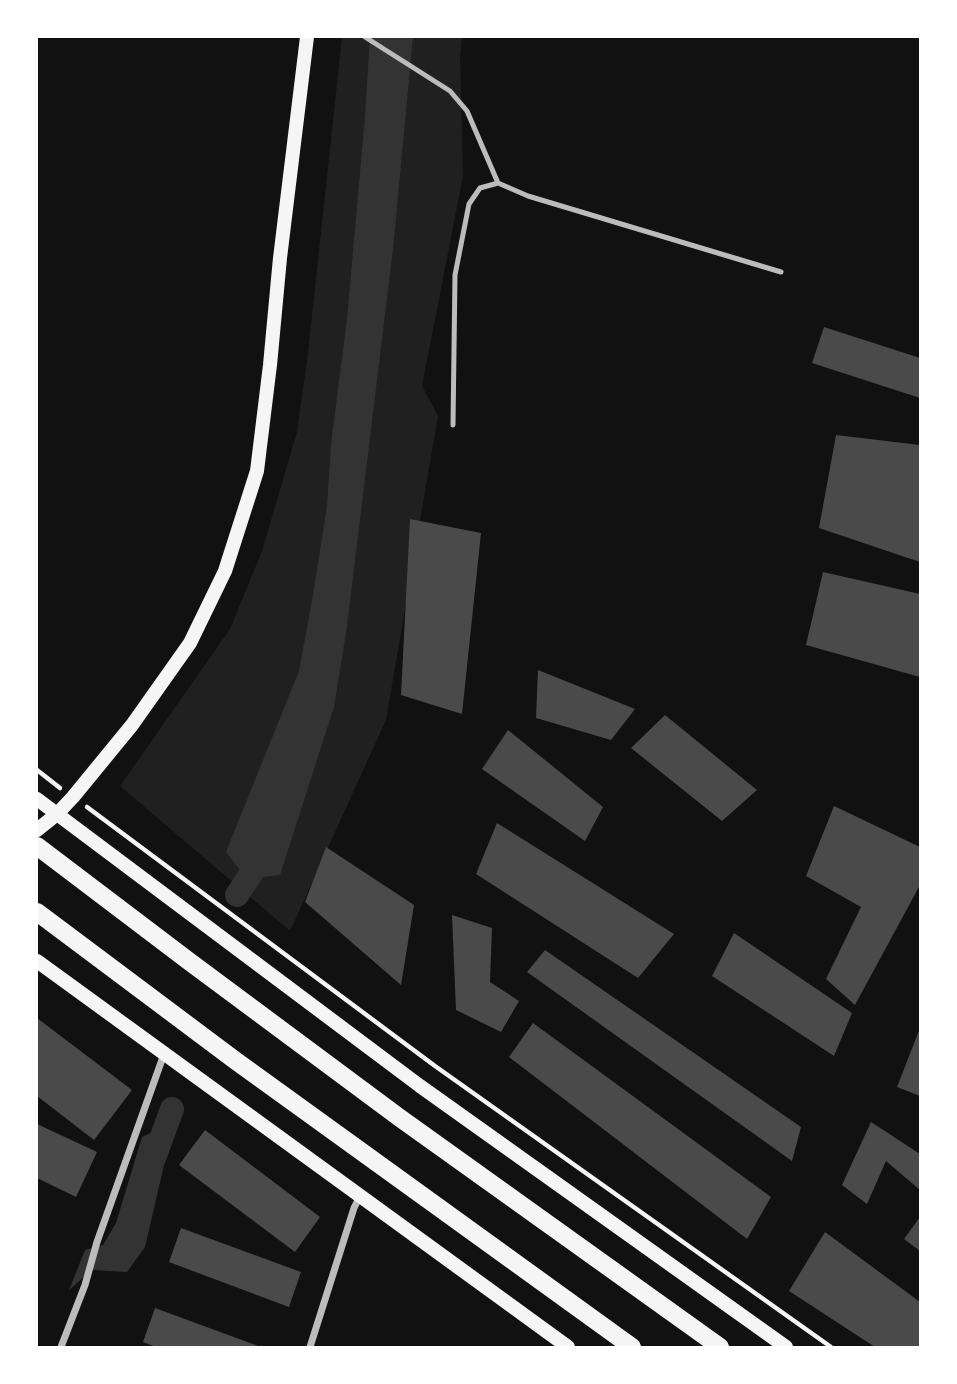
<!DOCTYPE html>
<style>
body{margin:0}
#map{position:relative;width:957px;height:1384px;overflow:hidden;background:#111;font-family:Cabin,sans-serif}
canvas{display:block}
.frame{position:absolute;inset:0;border:38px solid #fff;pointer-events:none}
</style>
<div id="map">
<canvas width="957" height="1384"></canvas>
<div class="frame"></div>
</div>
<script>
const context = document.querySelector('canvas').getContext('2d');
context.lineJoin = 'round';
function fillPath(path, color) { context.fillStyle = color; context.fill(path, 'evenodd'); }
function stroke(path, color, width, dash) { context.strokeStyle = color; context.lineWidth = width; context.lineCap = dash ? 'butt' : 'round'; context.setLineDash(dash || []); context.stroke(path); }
fillPath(new Path2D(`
 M342,37H462L460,57L463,176L422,386L438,416L386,720L290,931L120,786L230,629L262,551L297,432L308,353Z`), '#202020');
fillPath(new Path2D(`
 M370,37H413L393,249L347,626L334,707L280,875L247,879L226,852L299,671L313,595L327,506L331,444L347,319L365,116Z
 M166,1126L168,1148L145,1247L127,1272L92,1270L69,1290L85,1250L103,1245L116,1223L142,1137Z`), '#333');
stroke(new Path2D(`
 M237,895L266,851
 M154,1158L172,1109`), '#333', 24);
fillPath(new Path2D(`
 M824,327L920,358V398L812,363Z
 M836,435L920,445V562L819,528Z
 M410,519L481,533L462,714L401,695Z
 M823,572L920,594V677L806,645Z
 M538,670L635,709L611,740L536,718Z
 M665,715L757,790L722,821L631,748Z
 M508,730L603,807L585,841L482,769Z
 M834,806L920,847V885L855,1005L826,979L861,907L806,876Z
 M497,823L674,934L638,978L476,874Z
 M326,847L414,905L401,985L305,902Z
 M452,915L492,928L490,982L519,1001L501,1032L456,1010Z
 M734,933L852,1013L834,1056L712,976Z
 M545,950L801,1127L792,1161L527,972Z
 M37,1018L132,1090L94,1140L37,1096Z
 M533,1023L771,1197L747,1239L509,1057Z
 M920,1028V1096L897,1087Z
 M871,1122L920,1154V1190L886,1161L867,1204L842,1185Z
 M37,1124L97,1152L76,1197L37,1178Z
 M205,1130L320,1217L295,1252L179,1165Z
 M920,1217V1251L904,1239Z
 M181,1228L301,1272L289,1307L169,1262Z
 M825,1232L920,1302V1347H875L789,1291Z
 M155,1308L261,1347H156L143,1342Z`), '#4a4a4a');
stroke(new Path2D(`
 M37,770L60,788
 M87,807L435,1066L831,1347`), '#f5f5f5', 4.5);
stroke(new Path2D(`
 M365,37L450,91L467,111L498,183
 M453,425L455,275L469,204L480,188L498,183L528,196L781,272`), '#bcbcbc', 5);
stroke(new Path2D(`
 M61,1347L85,1285L97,1242L164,1054
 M310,1347L354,1208L360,1196`), '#bcbcbc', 7);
stroke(new Path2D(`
 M37,799L420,1086L786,1347
 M37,830L57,814L73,797L132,725L190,643L225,571L257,471L270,365L280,258L307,37
 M37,961L568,1347`), '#f5f5f5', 14);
stroke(new Path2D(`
 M37,846L190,962L400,1118L720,1347
 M37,912L236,1061L632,1347`), '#f5f5f5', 18);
</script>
